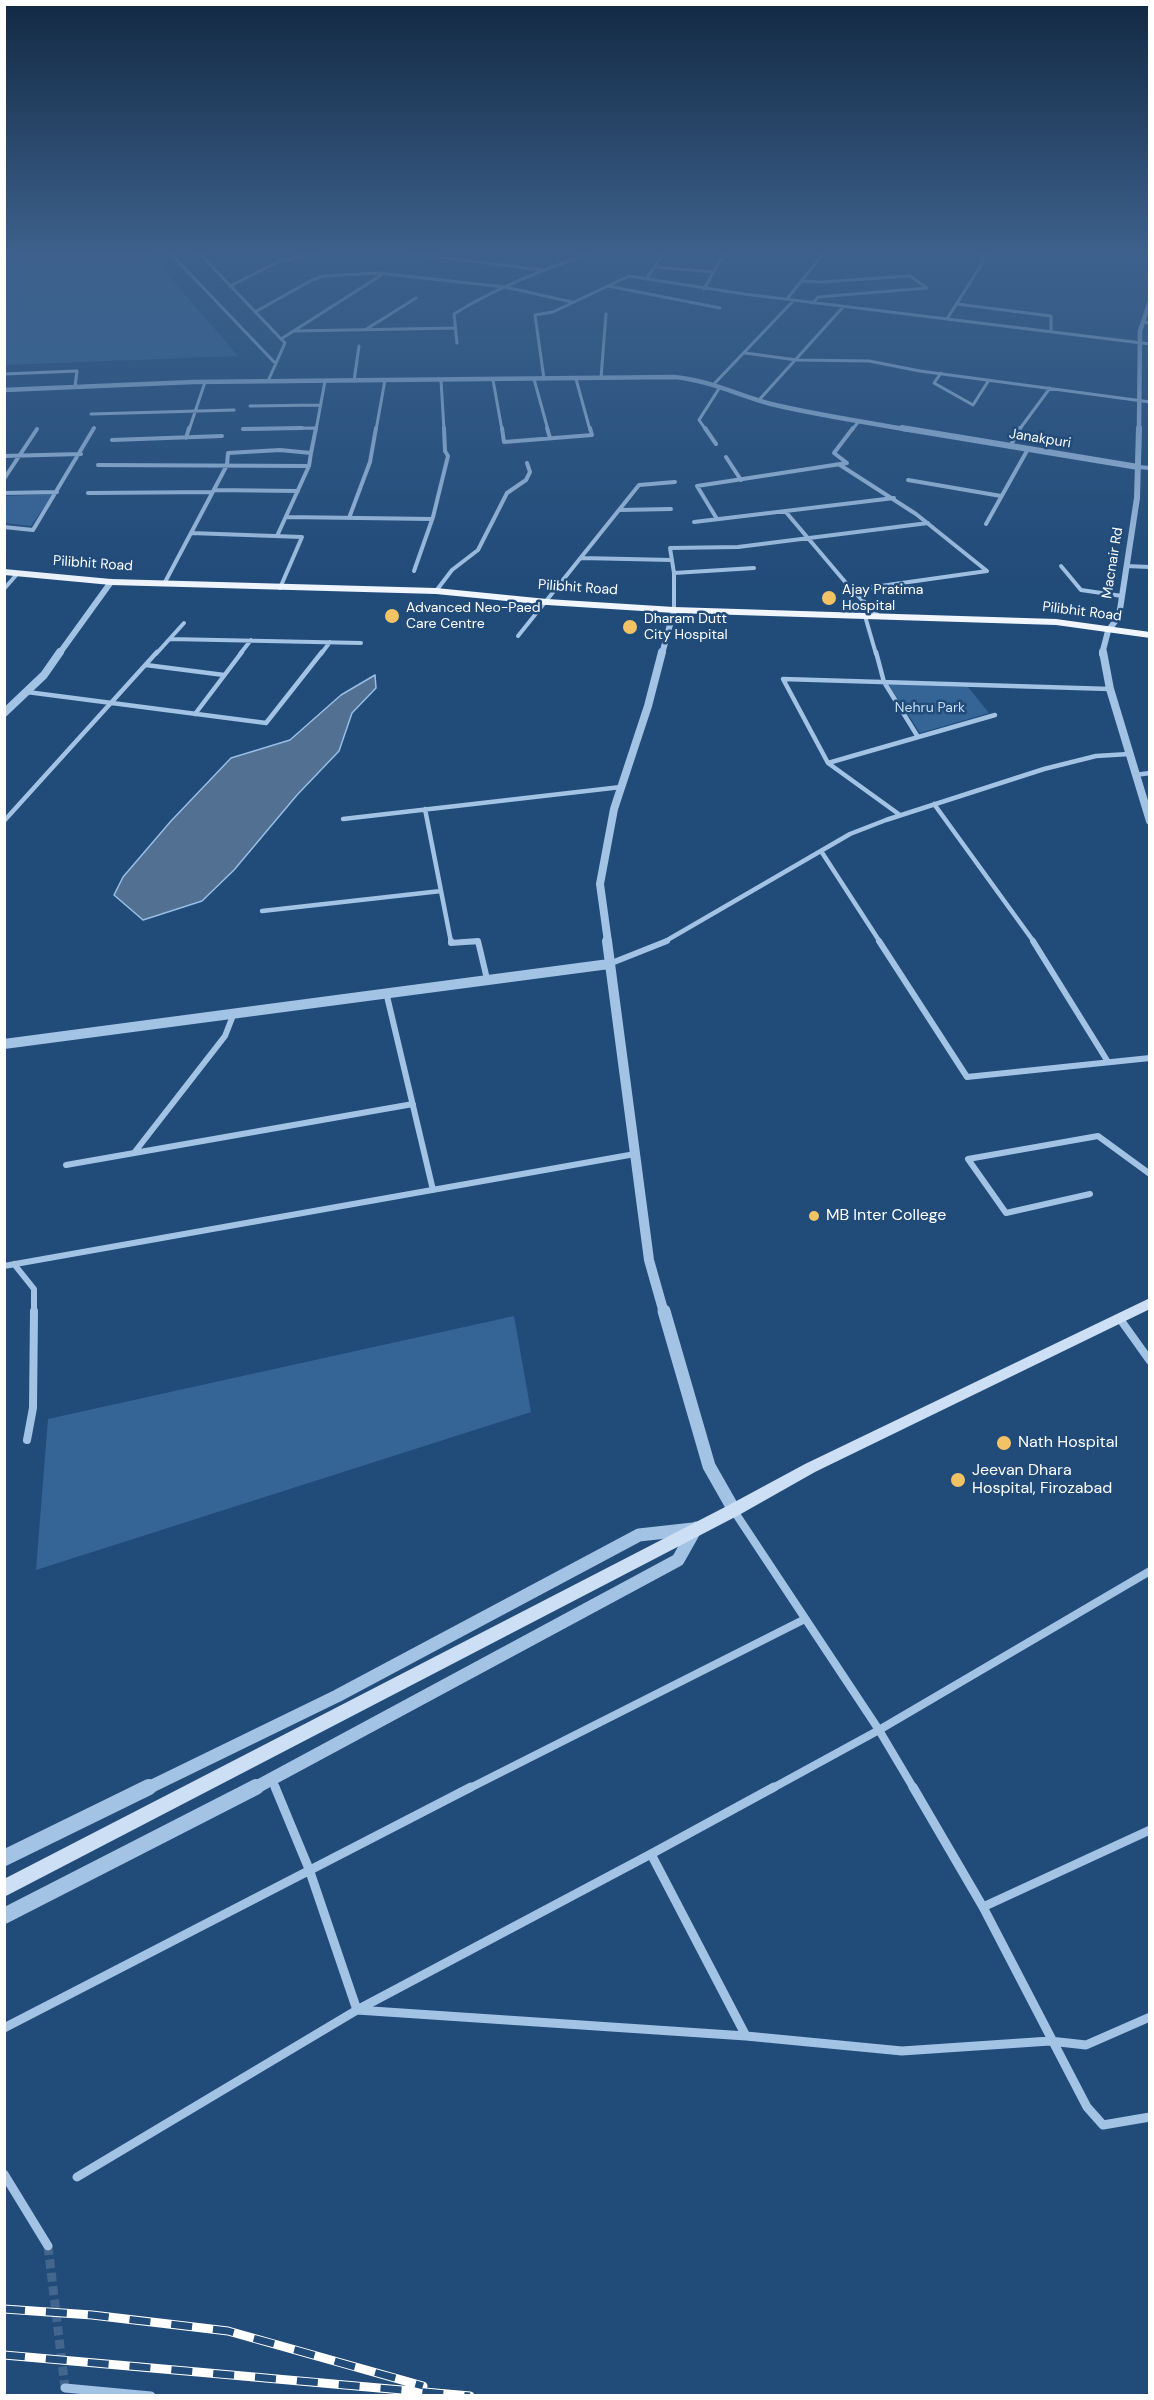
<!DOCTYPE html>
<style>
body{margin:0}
#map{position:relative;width:1154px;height:2400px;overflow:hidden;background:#214b79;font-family:"DM Sans",sans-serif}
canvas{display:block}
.frame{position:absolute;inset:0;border:6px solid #fff;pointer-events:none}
</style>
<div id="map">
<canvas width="1154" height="2400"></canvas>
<div class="frame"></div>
</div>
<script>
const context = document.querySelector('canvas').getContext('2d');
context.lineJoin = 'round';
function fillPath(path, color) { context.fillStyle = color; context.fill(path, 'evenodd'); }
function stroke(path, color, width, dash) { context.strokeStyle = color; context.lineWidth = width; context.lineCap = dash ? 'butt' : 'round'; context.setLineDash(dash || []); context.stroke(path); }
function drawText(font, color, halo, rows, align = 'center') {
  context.font = font + ' "DM Sans",sans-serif'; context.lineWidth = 5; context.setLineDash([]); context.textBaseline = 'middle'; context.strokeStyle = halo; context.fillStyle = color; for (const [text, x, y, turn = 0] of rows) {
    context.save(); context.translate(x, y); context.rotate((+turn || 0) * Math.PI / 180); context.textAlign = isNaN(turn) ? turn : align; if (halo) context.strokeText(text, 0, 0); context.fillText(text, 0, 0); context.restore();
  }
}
fillPath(new Path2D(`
 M23,254H150L238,356L5,365V257Z
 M53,494L31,526L5,523V496Z
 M888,684L968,687L989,713L920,733Z
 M514,1316L531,1412L36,1570L48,1419Z`), '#356597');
const water = new Path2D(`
 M375,675L376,688L352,713L339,751L297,795L234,870L202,901L143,920L114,895L123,877L171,821L231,758L290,740L341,695Z`);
fillPath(water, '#517092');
stroke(water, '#97bfe6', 1.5);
stroke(new Path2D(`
 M48,2246L65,2388`), '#42668d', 9, [9, 4.5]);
stroke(new Path2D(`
 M171,254L276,364
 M200,254L285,343L268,381
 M413,254L542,270
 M654,267L714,272
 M646,279L663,254
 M802,281L821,282L910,276L927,288
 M230,286L280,261L315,254
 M608,286L720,308
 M704,289L724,254
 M787,299L823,254
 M813,303L818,297L927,288
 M957,304L1051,316V332
 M255,312L312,280L324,276L378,273L505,287L572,302
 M947,319L981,265L984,254
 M1143,322L1150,323
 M365,330L416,298
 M294,331L456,328
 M281,339L383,274
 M457,343L454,314C495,288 541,271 587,254
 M745,353L797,360L869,361L920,371L1150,402
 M941,373L934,383L973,405L989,380
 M4,374L77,371L75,387
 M601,378L606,314
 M534,379L548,430
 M544,379L535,315L553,312L629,276L744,294L1150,344
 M576,379L590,430
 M441,380L444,430
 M493,380L502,430
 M354,381L359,346
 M713,385L794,300
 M759,400L844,306
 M250,406L320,405
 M91,414L234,410
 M243,429L315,428
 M189,430L205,382
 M316,430L325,381
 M376,430L385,380
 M706,430L699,420L720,387
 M852,430L859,421
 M1019,430L1050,388`), '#a3c3e5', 3);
stroke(new Path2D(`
 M502,428L504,442L592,435L590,428
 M547,428L550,438
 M705,428L716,444
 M243,429L302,428
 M186,438L189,428
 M112,440L222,436
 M1010,447L1020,428
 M311,453L316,428
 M4,456L81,454
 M726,457L741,480
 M98,465L309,466
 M840,465L916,514L987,571
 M1138,467L1150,468
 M4,479L37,429
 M908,480L1001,496
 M214,490L298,491
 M4,493L57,492
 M88,493L212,492
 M619,510L671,509
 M785,511L852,590L880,617
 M286,517L432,519
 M349,518L370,462L376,428
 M717,519L697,486L847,463L834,453L853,428
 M694,522L894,498
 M986,524L1028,449
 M4,527L33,530L94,428
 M191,533L302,537L280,588
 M581,558L672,560
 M1061,566L1081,590L1122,596
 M1126,566L1150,567
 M414,571L433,517L448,456L445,451L444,428
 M674,573L754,568
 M164,584L227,465L228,453L280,450L311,453L309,466L277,536
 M4,589L18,573
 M852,590L987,571
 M436,591L452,570L478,550L507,493L526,480L530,472L527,463
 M674,610V573L670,548L738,547L928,523
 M865,616L876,654
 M518,636L639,485L675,482
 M170,639L361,643
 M156,654L184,623
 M240,654L251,640
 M321,654L330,642`), '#a3c3e5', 4);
stroke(new Path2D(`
 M876,652L884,682L918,737
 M146,665L224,675
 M27,692L266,723L322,652
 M195,714L242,652
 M828,763L995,715
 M1135,775L1150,773
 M934,804L1034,942
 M425,809L451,942
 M900,815L828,763L783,679L1110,689
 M343,819L621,787
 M4,821L157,652
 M821,851L880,942
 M262,911L441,891
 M461,942H478
 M664,942L850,834L886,820L1044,769L1096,756L1129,754`), '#a3c3e5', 4.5);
stroke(new Path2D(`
 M451,941V943L478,941L487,979
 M879,941L967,1077L1150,1058
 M1033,941L1108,1062
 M609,964L667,941
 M386,992L433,1190
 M134,1153L225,1036L234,1013
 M66,1165L413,1104
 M1090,1194L1006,1213L968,1159L1098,1136L1150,1174
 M14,1264L34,1289V1313
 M4,1266L635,1154`), '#a3c3e5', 6);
stroke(new Path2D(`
 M1120,1319L1150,1361
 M27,1440L33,1408L34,1311
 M734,1511L879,1730L914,1789
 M272,1779L276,1789
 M468,1789L805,1619
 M771,1789L879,1730L1150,1571`), '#a3c3e5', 8);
stroke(new Path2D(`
 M774,1787L651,1854L746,2036L902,2051L1050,2041L1086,2045L1150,2017
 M913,1787L983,1907L1087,2107L1103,2125L1150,2117
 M983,1907L1150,1830
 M357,2010L746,2036
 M357,2010L651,1854
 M4,2028L471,1787
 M4,2174L48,2246
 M77,2177L357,2010L309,1869L275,1787
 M65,2388L151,2396`), '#a3c3e5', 9);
stroke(new Path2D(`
 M4,390L193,382L674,377C708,380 738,395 771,404C817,415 864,422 911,430
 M1139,430L1140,331L1150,301`), '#a3c3e5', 4.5);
stroke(new Path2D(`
 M902,428L1138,467
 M59,654L111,582
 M662,654L674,610
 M1102,654L1108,631L1119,616L1137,498L1139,428`), '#a3c3e5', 6);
stroke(new Path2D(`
 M1103,652L1110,689L1150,821
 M4,713L44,675L60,652
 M608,942L600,884L614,809L648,706L662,652`), '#a3c3e5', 8);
stroke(new Path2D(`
 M607,941L649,1260L664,1313
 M4,1044L609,964`), '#a3c3e5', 10);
stroke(new Path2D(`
 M664,1311L709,1466L734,1510
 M146,1789L337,1696L639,1535L693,1529
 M253,1789L678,1560L696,1528`), '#a3c3e5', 13);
stroke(new Path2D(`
 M4,1858L149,1787
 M4,1916L256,1787`), '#a3c3e5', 16);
fillPath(new Path2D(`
 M1150,1298V1309L815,1472L739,1515L4,1897V1879L729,1505L805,1464Z`), '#cddff4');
fillPath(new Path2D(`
 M4,569L111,579L436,588L547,599L674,607L1056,619L1150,632V638L1056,625L674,613L547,605L436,594L111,585L4,575Z`), '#f1f6fe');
const rail = new Path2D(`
 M4,2309L92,2315L228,2331L423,2386
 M4,2355L470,2396`);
stroke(rail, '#fff', 9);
stroke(rail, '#214b79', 7, [21]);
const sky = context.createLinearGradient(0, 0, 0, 590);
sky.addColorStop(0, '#122943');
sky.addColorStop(0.43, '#3d618c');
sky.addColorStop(1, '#3d618c00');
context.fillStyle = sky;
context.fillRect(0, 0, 1154, 590);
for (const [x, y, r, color] of [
 [829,598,8,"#f1c365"],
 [392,616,8,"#f1c365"],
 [630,627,8,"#f1c365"],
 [814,1216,6,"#f1c365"],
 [1004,1443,8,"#f1c365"],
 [958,1480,8,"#f1c365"]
]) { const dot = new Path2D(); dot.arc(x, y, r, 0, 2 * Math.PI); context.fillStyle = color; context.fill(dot); stroke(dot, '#214b79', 2); }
drawText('14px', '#fff', '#214b79', [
 ["Janakpuri",1040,439,9],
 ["Macnair Rd",1113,563,-81],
 ["Pilibhit Road",93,564,4],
 ["Pilibhit Road",578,588,4],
 ["Pilibhit Road",1082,612,7]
]);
drawText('14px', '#fff', '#214b79', [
 ["Ajay Pratima",842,590],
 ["Hospital",842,606],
 ["Advanced Neo-Paed",406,608],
 ["Care Centre",406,624],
 ["Dharam Dutt",644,619],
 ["City Hospital",644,635]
], 'left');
drawText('14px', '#c6ddf4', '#214b79', [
 ["Nehru Park",930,708]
]);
drawText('16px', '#fff', '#214b79', [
 ["MB Inter College",826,1216],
 ["Nath Hospital",1018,1443],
 ["Jeevan Dhara",972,1471],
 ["Hospital, Firozabad",972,1489]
], 'left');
</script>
